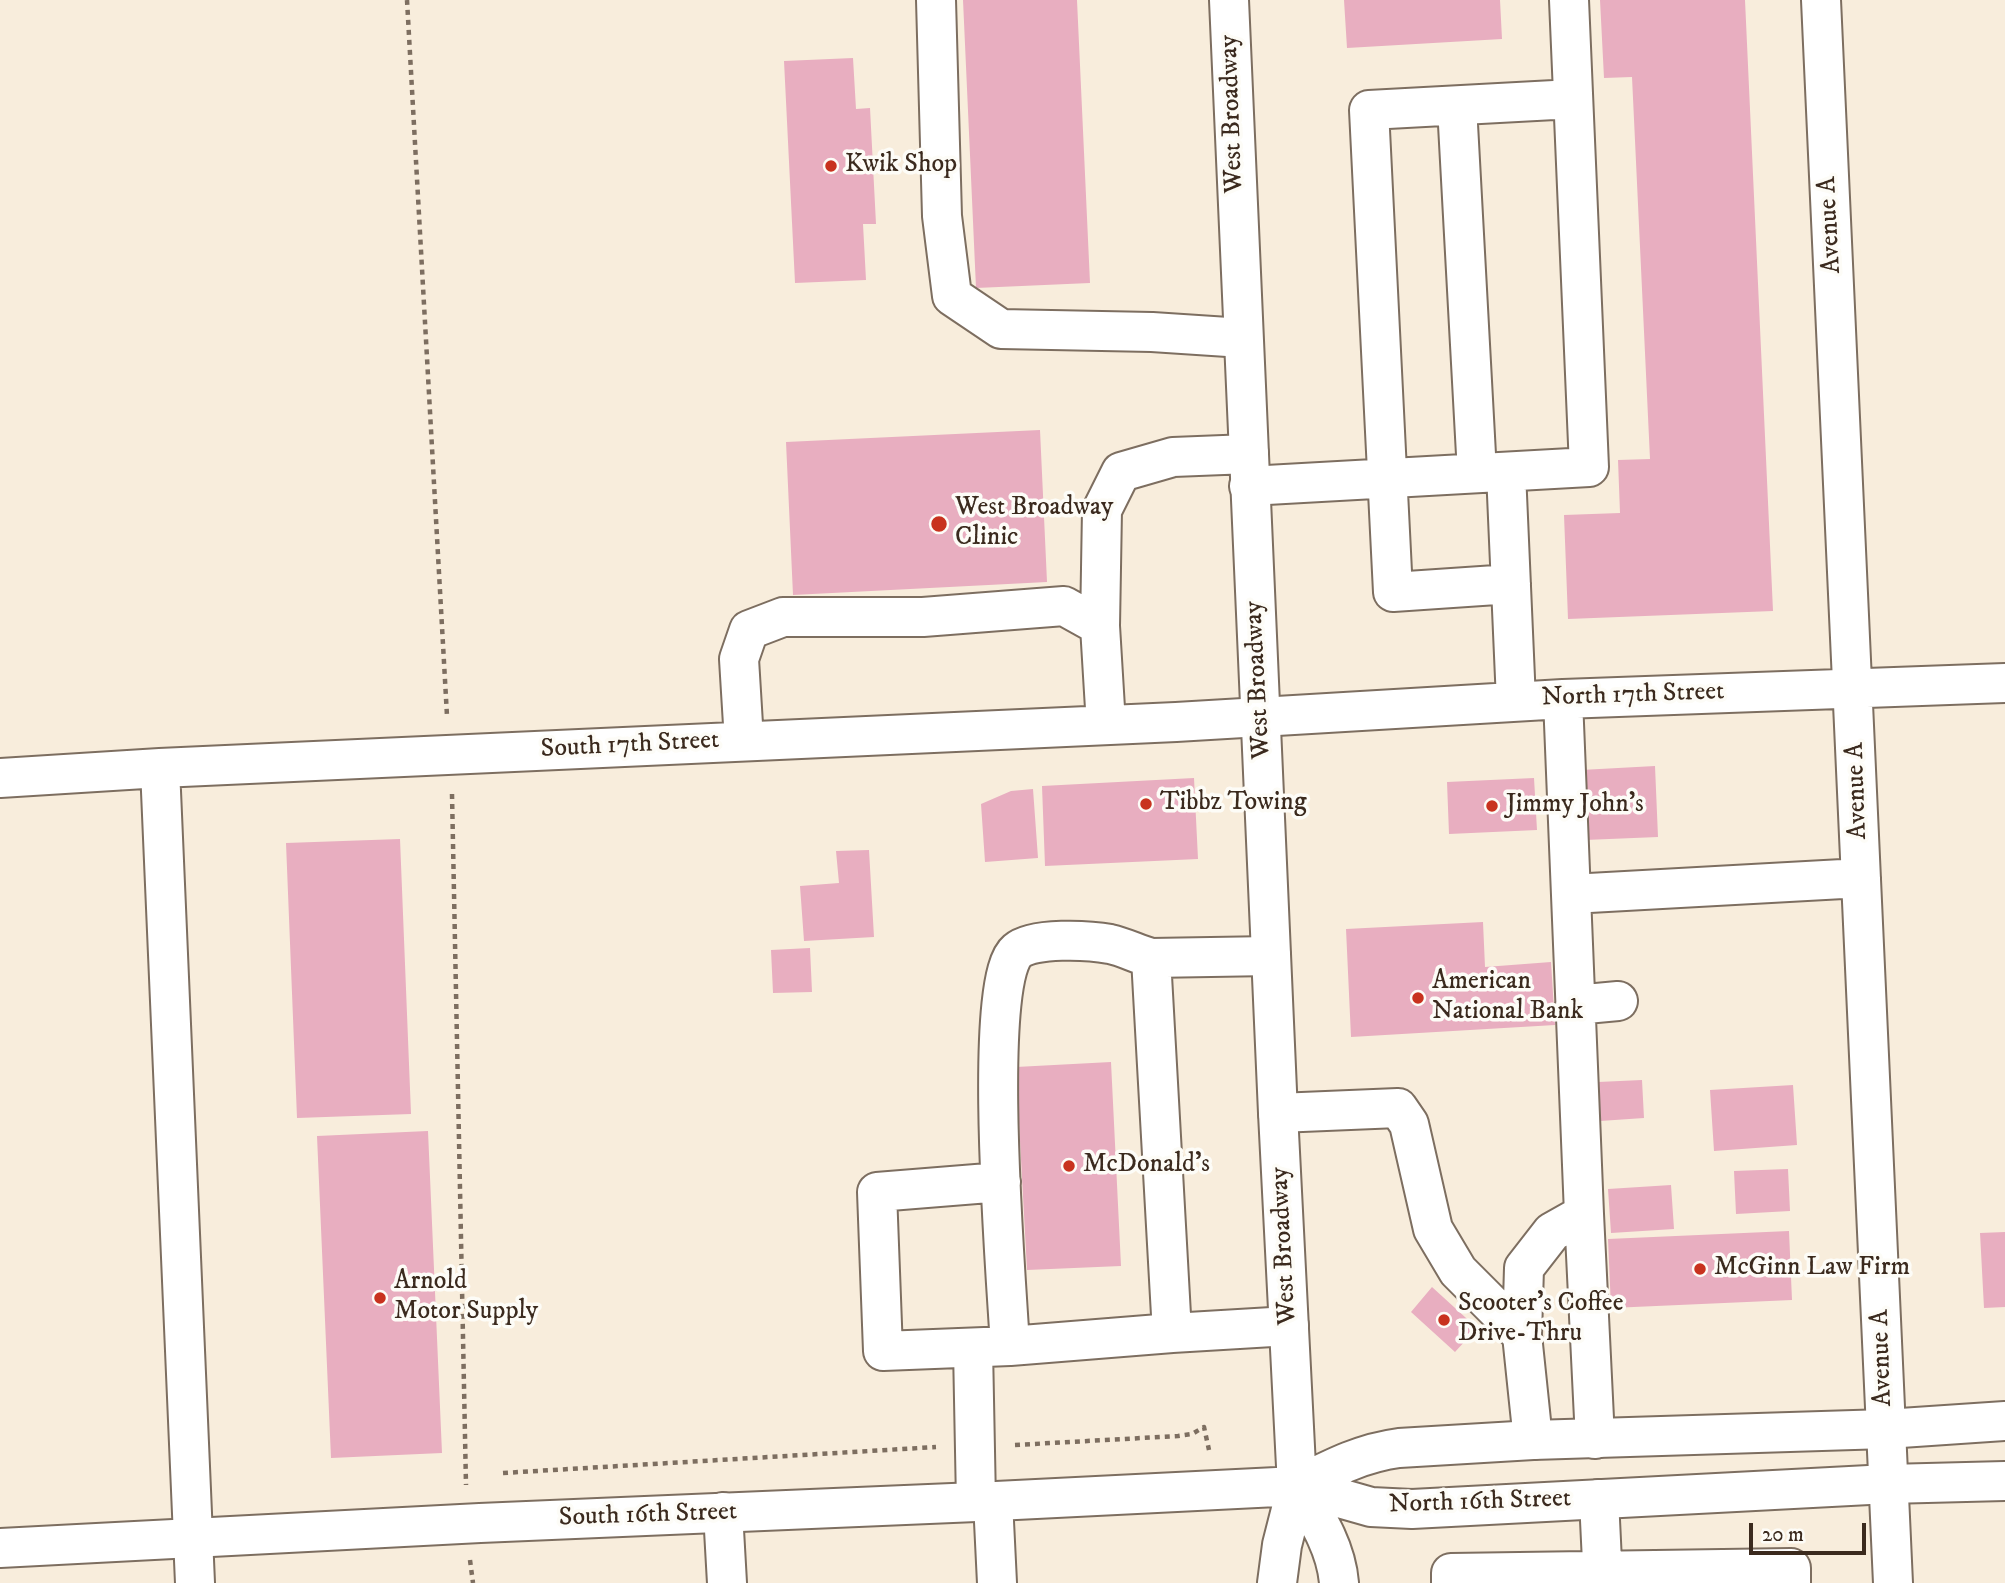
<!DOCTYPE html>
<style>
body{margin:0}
#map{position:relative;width:2005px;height:1583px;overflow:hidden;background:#f8eddc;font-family:"IM FELL DW Pica",serif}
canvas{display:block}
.scale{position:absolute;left:1749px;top:1523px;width:117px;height:32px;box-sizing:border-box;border:4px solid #3b2a1e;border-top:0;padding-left:9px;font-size:21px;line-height:24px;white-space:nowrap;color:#3b2a1e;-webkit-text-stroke:5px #fdfcf7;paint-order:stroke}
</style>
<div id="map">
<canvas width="2005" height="1583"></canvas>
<div class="scale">20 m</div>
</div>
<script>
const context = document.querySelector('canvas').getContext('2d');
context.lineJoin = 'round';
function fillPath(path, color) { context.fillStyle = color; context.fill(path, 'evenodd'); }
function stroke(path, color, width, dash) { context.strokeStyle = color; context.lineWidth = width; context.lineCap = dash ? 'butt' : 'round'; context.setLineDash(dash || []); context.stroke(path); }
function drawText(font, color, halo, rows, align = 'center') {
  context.font = font + ' "IM FELL DW Pica",serif'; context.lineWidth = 7; context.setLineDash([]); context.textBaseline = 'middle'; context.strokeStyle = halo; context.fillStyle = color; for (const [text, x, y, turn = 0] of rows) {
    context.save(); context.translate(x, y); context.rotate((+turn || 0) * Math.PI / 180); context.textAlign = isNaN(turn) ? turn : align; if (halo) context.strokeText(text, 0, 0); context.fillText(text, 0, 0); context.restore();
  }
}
fillPath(new Path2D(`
 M963,0H1077L1090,283L976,288Z
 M1344,0H1500L1502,39L1347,48Z
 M1600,0H1745L1773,611L1568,619L1564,515L1620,513L1618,460L1650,459L1632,77L1604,78Z
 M853,58L856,109L870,108L876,224H863L866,280L795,283L784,61Z
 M1040,430L1047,582L793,595L786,442Z
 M1655,766L1658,837L1585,840L1581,770Z
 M1194,778L1198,859L1045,866L1042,786Z
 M1534,778L1537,830L1449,834L1447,782Z
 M1033,789L1038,858L985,862L981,804L1011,791Z
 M400,839L411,1114L297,1118L286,843Z
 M869,850L874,937L804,941L800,886L839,883L836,851Z
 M1483,922L1485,967L1551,962L1555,1025L1351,1037L1346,929Z
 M810,948L812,992L773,993L771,950Z
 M1111,1062L1121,1266L1027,1270L1016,1067Z
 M1642,1080L1644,1118L1600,1121L1598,1082Z
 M1793,1085L1797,1145L1714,1151L1710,1090Z
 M428,1131L442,1453L331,1458L317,1136Z
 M1788,1169L1790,1211L1736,1214L1734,1171Z
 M1671,1185L1674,1229L1611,1233L1608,1189Z
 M1789,1231L1792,1300L1611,1308L1608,1239Z
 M2005,1232V1307L1984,1308L1980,1233Z
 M1432,1287L1477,1328L1455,1352L1411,1312Z`), '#e8aec0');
const minor = new Path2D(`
 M936,0L942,216L952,296L1001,329L1152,332L1243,338
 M1821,0L1893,1583
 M1457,106L1477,473
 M1506,472L1516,701
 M1249,486L1589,467L1569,0
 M1511,584L1393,592L1369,110L1573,99
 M1100,626L1102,510L1121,472L1173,457L1249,454
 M1563,699L1584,1214L1595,1439
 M744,741L739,659L749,630L783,617H923L1064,606L1100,626L1106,725
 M160,768L195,1583
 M0,778L160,768L1176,722L1563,699L2005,683
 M1571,894L1861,878
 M1271,956L1151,958L1172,1333L1289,1326
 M1151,958C1137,954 1124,947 1110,944C1089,940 1033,937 1017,951C981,981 1007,1288 1010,1346L1172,1333
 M1575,1005L1618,1001
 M1278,1113L1398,1108L1409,1124L1433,1229L1458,1271L1522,1335L1533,1440
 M1001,1182L877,1192L883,1351L1010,1346
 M1522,1335L1524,1268L1552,1232L1584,1214
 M973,1348L976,1502
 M1599,1499L1603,1583
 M993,1501L997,1583
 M723,1512L727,1583
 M1451,1583V1573L1791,1568V1583`);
const major = new Path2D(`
 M1229,0L1278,1113L1297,1486L1282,1545L1277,1583
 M1297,1486C1331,1469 1361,1453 1399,1448L1533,1440L1886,1429L2005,1421
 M1297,1486C1316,1517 1336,1546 1339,1583
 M0,1548L480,1523L976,1502L1297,1486L1371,1507L1412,1509L1888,1484L2005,1481`);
stroke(minor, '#7d6e60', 42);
stroke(major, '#7d6e60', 42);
stroke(new Path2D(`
 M407,0L447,716
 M452,794L466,1485
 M1015,1445L1178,1436L1192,1434L1204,1427L1209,1450
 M503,1473L936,1447
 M470,1560L473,1583`), '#7d6e60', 4.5, [5, 5]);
stroke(minor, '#fff', 38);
stroke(major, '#fff', 38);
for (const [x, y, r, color] of [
 [831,166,7,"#c8321e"],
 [939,524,9,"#c8321e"],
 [1146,804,7,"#c8321e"],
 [1492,806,7,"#c8321e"],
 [1418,998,7,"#c8321e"],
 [1069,1166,7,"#c8321e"],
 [1700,1269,7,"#c8321e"],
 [380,1298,7,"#c8321e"],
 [1444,1320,7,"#c8321e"]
]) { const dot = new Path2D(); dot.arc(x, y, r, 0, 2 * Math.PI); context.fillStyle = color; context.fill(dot); stroke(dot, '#fdfcf7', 2.5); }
drawText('26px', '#3b2a1e', '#fdfcf7', [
 ["West Broadway",1233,114,-92],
 ["Avenue A",1831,225,-93],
 ["West Broadway",1259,680,-93],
 ["North 17th Street",1633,696,-2],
 ["South 17th Street",630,746,-3],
 ["Avenue A",1858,791,-92],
 ["West Broadway",1285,1246,-93],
 ["Avenue A",1883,1358,-92],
 ["North 16th Street",1480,1503,-2],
 ["South 16th Street",648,1516,-2]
]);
drawText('26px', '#3b2a1e', '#fdfcf7', [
 ["Kwik Shop",845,166],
 ["West Broadway",955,509],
 ["Clinic",955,539],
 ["Tibbz Towing",1160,804],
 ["Jimmy John's",1506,806],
 ["American",1432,983],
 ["National Bank",1432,1013],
 ["McDonald's",1083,1166],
 ["McGinn Law Firm",1714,1269],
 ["Arnold",394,1283],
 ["Motor Supply",394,1313],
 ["Scooter's Coffee",1458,1305],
 ["Drive-Thru",1458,1335]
], 'left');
</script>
